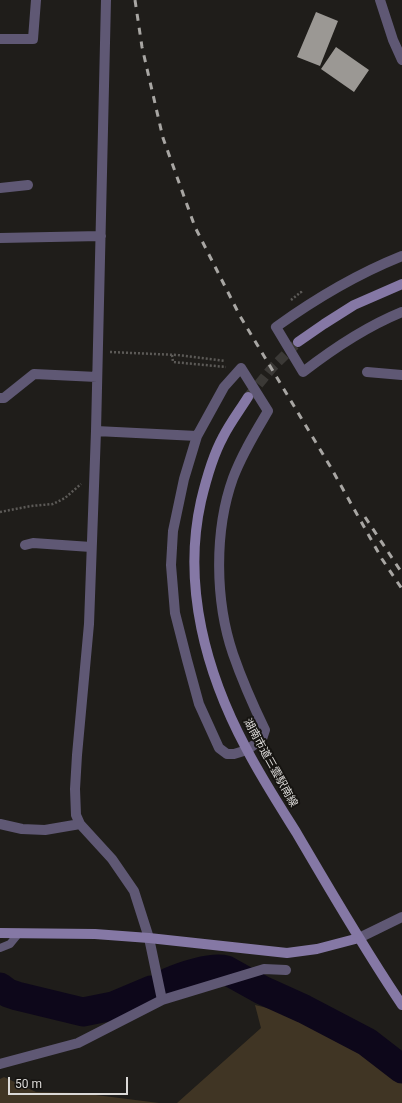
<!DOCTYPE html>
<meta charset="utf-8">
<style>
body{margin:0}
#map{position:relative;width:402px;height:1103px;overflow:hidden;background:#1f1d1a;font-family:Roboto,sans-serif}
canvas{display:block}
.scale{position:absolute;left:8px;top:1077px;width:120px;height:18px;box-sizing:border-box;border:2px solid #dbd9d7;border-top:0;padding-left:5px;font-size:12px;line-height:14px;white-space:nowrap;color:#dbd9d7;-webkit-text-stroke:3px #161411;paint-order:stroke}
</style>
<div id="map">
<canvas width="402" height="1103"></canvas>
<div class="scale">50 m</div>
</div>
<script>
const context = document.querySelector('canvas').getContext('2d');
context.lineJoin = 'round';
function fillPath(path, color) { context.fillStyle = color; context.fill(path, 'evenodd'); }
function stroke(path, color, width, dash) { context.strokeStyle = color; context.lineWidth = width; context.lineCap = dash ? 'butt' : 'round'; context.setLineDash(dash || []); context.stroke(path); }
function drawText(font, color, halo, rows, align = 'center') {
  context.font = font + ' Roboto,"Noto Sans JP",sans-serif'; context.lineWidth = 4; context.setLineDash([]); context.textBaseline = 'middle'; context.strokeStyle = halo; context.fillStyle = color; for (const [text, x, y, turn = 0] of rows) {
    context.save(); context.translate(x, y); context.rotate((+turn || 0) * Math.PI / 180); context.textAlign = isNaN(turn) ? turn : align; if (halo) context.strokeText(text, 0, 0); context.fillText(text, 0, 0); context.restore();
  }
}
fillPath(new Path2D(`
 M255,1005L329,1023L370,1041L402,1066V1103H177L261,1028Z
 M4,1077L36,1092L80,1093L159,1103H0V1079Z`), '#403524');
stroke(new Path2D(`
 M169,982C182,976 212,966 226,970L262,990L304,1009L367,1042L402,1069
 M0,987L8,993L17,996L83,1012L113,1006L151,990`), '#0d071a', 29);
fillPath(new Path2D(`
 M316,12L338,21L320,66L297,57Z
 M336,47L369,70L354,92L321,69Z`), '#9b9894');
stroke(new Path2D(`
 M249,396L272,368L295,345`), '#3b3936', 10, [10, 5]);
stroke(new Path2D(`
 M291,300L301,292L302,294
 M110,352L177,355L225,361
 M172,355L173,362L226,367
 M0,512L31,506L53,504L65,498L81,484`), '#5c5a57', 2.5, [2, 2]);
stroke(new Path2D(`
 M0,948L10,944L19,933`), '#5f5874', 8);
stroke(new Path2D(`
 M380,0L393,40L402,60
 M0,39H33L36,0
 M0,188L28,185
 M0,238L101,236
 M402,256C357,274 315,299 276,327L303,372C334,348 365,327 402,312
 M241,368L268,411C255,433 242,454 233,478C214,531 215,601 233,654C242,680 253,705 265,730L262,739L247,750L234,754H227L219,748L199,704L187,660L175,613L171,565L173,531L184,479L197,436L224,387Z
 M367,372L402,375
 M0,398H4L34,374L97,377
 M96,431L197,436
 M25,545L33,543L91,547
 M0,824L22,829L45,830L80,824
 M359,938L402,917
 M162,1000L264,969L286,970
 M0,1064L78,1043L162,1000L149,938L134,891L112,859L80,824L76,815L75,789L77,755L89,624L96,431L106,0`), '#5f5874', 10);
stroke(new Path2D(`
 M298,342L324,324L354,305L402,284
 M248,397C240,410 230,423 223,437C212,457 206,480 201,501C182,586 206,673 246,748C261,777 279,805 296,832C330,890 364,949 402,1005
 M0,933L95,934L149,938L287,953L317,949L359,938`), '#8578a5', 10);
stroke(new Path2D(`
 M135,0L142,47L163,138L195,227L240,316L330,466L382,559L402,589
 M365,517L402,573`), '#a8a6a3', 3, [7, 7]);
drawText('11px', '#dbd9d7', '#161411', [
 ["湖南市道三雲駅南線",270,763,61]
]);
</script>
